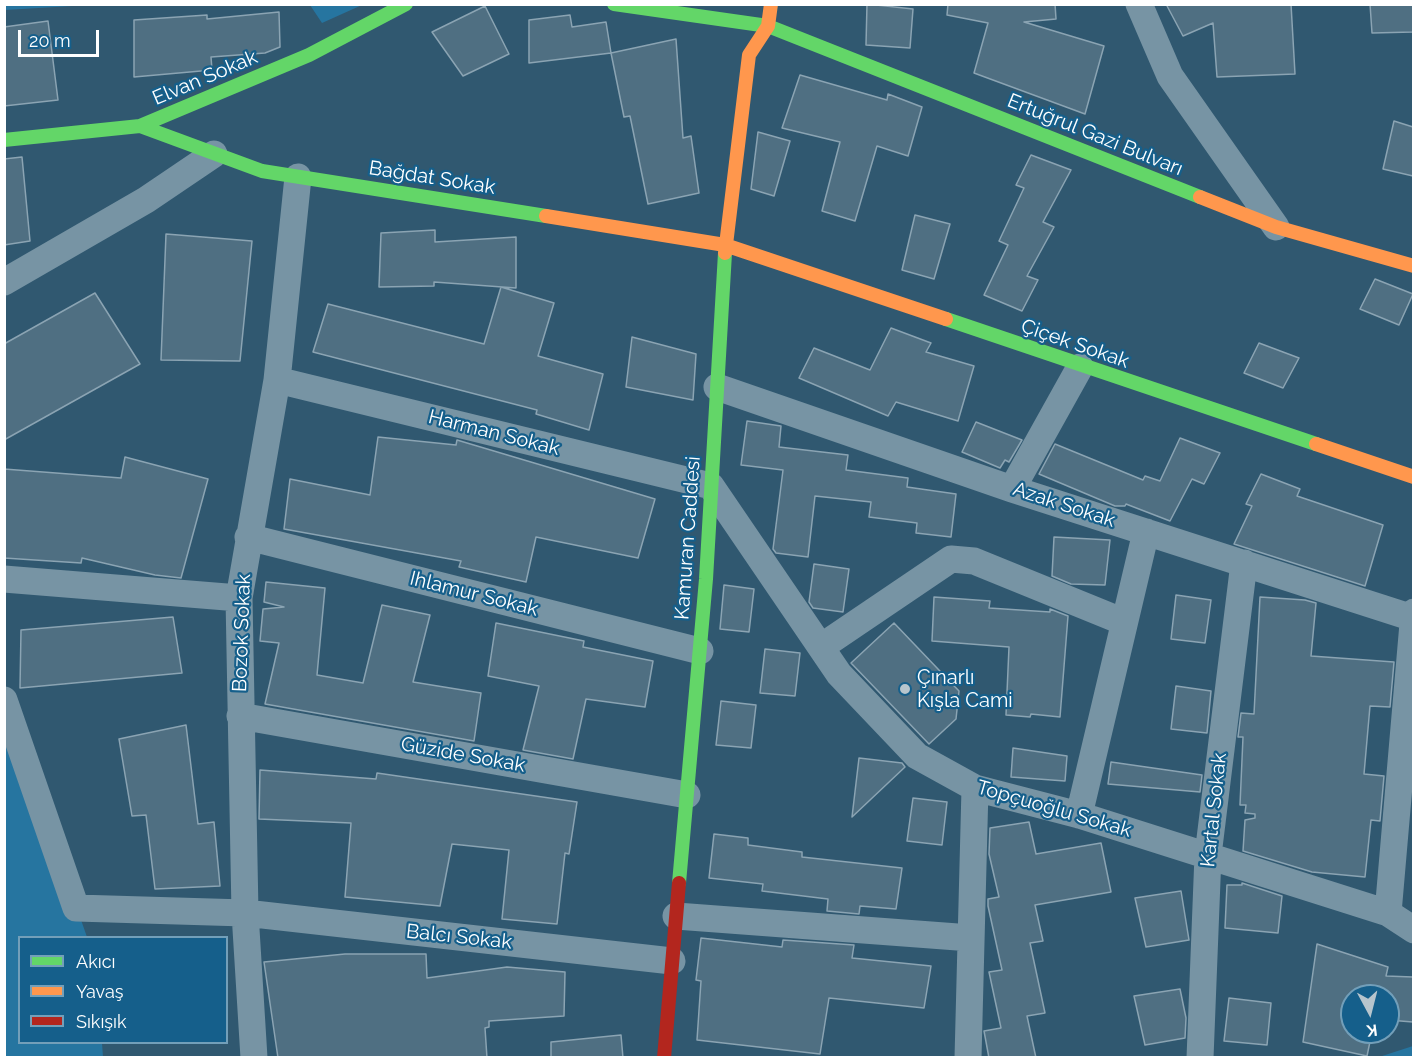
<!DOCTYPE html>
<meta charset="utf-8">
<style>
body{margin:0}
#map{position:relative;width:1418px;height:1062px;overflow:hidden;background:#305870;font-family:Raleway,sans-serif}
canvas{display:block}
.frame{position:absolute;inset:0;border:6px solid #fff;pointer-events:none}
.legend{position:absolute;left:18px;top:936px;width:210px;height:108px;box-sizing:border-box;background:#155f8b;border:2px solid #739fb9;margin:0;padding:8px 10px;list-style:none;font-size:18px;color:#fff}
.legend li{display:flex;align-items:center;gap:12px;height:30px}
.legend b{width:30px;border:2px solid #739fb9}
.north{position:absolute;left:1340px;top:984px;width:60px;height:60px;box-sizing:border-box;background:#155f8b;border:2px solid #739fb9;border-radius:50%;rotate:173deg;font-size:16px;font-weight:700;line-height:24px;text-align:center;color:#fff}
.north::after{content:'';display:block;margin:auto;width:21px;height:27px;background:#b7c5cd;clip-path:polygon(50% 0,100% 100%,50% 72%,0 100%)}
.scale{position:absolute;left:18px;top:30px;width:81px;height:27px;box-sizing:border-box;border:3px solid #fff;border-top:0;padding-left:8px;font-size:18px;line-height:21px;white-space:nowrap;color:#fff;-webkit-text-stroke:4px #155f8b;paint-order:stroke}
</style>
<div id="map">
<canvas width="1418" height="1062"></canvas>
<div class="frame"></div>
<ul class="legend">
<li><b style="height:8px;background:#63d668"></b>Akıcı</li>
<li><b style="height:8px;background:#ff974d"></b>Yavaş</li>
<li><b style="height:8px;background:#b3261e"></b>Sıkışık</li>
</ul>
<div class="north">K</div>
<div class="scale">20 m</div>
</div>
<script>
const context = document.querySelector('canvas').getContext('2d');
context.lineJoin = 'round';
function fillPath(path, color) { context.fillStyle = color; context.fill(path, 'evenodd'); }
function stroke(path, color, width, dash) { context.strokeStyle = color; context.lineWidth = width; context.lineCap = dash ? 'butt' : 'round'; context.setLineDash(dash || []); context.stroke(path); }
function drawText(font, color, halo, rows, align = 'center') {
  context.font = font + ' Raleway,sans-serif'; context.lineWidth = 4.5; context.setLineDash([]); context.textBaseline = 'middle'; context.strokeStyle = halo; context.fillStyle = color; for (const [text, x, y, turn = 0] of rows) {
    context.save(); context.translate(x, y); context.rotate((+turn || 0) * Math.PI / 180); context.textAlign = isNaN(turn) ? turn : align; if (halo) context.strokeText(text, 0, 0); context.fillText(text, 0, 0); context.restore();
  }
}
fillPath(new Path2D(`
 M5,4H89V5L5,10Z
 M310,5H362L322,23Z
 M4,700L87,937L20,938V1042L102,1043L103,1057H5Z
 M1413,1046V1057H1379Z`), '#2675a0');
const building = new Path2D(`
 M867,4L913,9L910,48L866,45Z
 M948,4H1055L1056,19L1024,22L1104,46L1085,114L974,73L988,23L947,15Z
 M1166,4H1291L1295,74L1217,77L1213,23L1183,36Z
 M1370,4H1413V32L1372,33Z
 M485,6L509,54L463,76L432,32Z
 M279,12L280,47L265,53L211,57L212,70L134,77V20L207,15V19Z
 M570,15L572,27L606,22L611,53L529,63V20Z
 M48,21L58,100L4,106V27Z
 M676,39L683,138L691,136L699,193L648,204L630,116L624,117L611,53Z
 M800,75L887,100L888,94L922,107L908,156L877,146L855,221L822,211L840,142L782,128Z
 M1394,121L1413,127V176L1383,169Z
 M758,132L790,141L774,196L751,189Z
 M1031,155L1071,170L1043,222L1054,227L1027,276L1038,280L1022,311L984,295L1008,245L999,241L1024,188L1016,185Z
 M22,157L30,241L4,245V159Z
 M915,215L950,224L934,279L902,270Z
 M435,230V242L516,237V288L434,282V286L379,287L381,233Z
 M166,234L252,241L240,361L161,360Z
 M1375,279L1413,294L1399,325L1360,309Z
 M501,287L554,303L538,356L603,374L589,430L536,414L537,410L313,352L328,304L484,344Z
 M95,293L140,364L4,440V344Z
 M891,328L931,343L926,352L974,366L958,421L896,402L888,416L799,378L814,348L870,370Z
 M632,337L696,354L693,400L626,387Z
 M1259,343L1299,358L1283,388L1244,373Z
 M747,421L781,426L779,447L848,455L846,470L908,478L907,487L956,494L951,537L916,533L917,523L869,517L871,502L815,496L808,557L776,553L773,549L783,470L741,465Z
 M976,422L1022,440L1009,462L1005,460L1000,468L962,452Z
 M378,437L456,445L457,440L655,499L638,558L536,537L526,582L459,567L461,561L284,529L290,479L370,495Z
 M1180,438L1220,453L1204,484L1192,479L1170,521L1126,504L1125,506H1115L1039,474L1055,444L1143,480L1145,476L1160,481Z
 M125,457L208,479L181,578L155,575L82,558L81,563L4,558V469L121,478Z
 M1261,474L1300,489L1297,496L1383,525L1365,586L1234,544L1252,506L1246,504Z
 M1054,537L1110,540L1105,585L1071,584L1052,576Z
 M814,564L849,569L843,612L813,608L809,602Z
 M266,582L325,588L317,675L363,683L382,605L430,615L413,682L481,693L474,741L265,704L279,643L260,641L263,609L284,607L264,602Z
 M724,585L754,589L749,632L720,629Z
 M1176,595L1211,600L1205,643L1171,639Z
 M934,597L990,601L989,608L1050,612V609L1068,616L1060,717L1031,714L1030,717L1006,715L1009,647L932,641Z
 M1260,597L1305,600L1316,603L1311,656L1394,662L1390,707L1370,706L1364,774L1384,776L1380,821L1371,820L1365,877L1312,872L1243,851L1245,820L1255,818V814L1245,813L1246,805H1240L1243,737H1238L1241,713L1254,714Z
 M173,617L182,673L20,688L21,630Z
 M496,623L584,641L583,647L653,661L645,707L586,699L573,759L523,750L539,686L488,676Z
 M894,623L959,691L956,719L929,744L851,663Z
 M765,649L800,653L795,696L760,693Z
 M1176,686L1211,691L1207,733L1171,729Z
 M721,701L756,705L751,748L716,745Z
 M186,725L198,824L214,822L220,886L155,889L146,815L132,816L119,739Z
 M1013,748L1067,756L1065,781L1011,777Z
 M859,758L902,763L905,767L852,817Z
 M1111,762L1202,775L1200,792L1108,784Z
 M260,770L376,779L377,773L577,802L569,854L565,853L557,924L502,919L509,850L452,844L440,906L345,897L351,823L259,819Z
 M913,798L947,802L942,845L907,841Z
 M1029,822L1036,854L1101,843L1111,892L1035,905L1043,941L1030,943L1045,1013L1027,1016L1036,1058H989L984,1031L1001,1028L989,972L1002,970L988,906V899L999,897L989,854L990,828Z
 M714,834L748,838V845L802,852V857L902,868L896,909L860,906L859,914L827,911L828,899L762,891L763,884L709,878Z
 M1242,883L1282,896L1278,933L1225,928L1227,885H1242Z
 M1181,891L1189,940L1146,947L1135,898Z
 M701,938L782,947L783,940L854,945L852,958L931,966L924,1008L829,998L820,1054L697,1040L701,981L696,980Z
 M1317,944L1388,967L1386,976L1413,977V1022L1388,1020V996H1352V1032H1372L1367,1056L1303,1042Z
 M345,954H426L427,978L507,967L565,972L564,1016L489,1021V1027L485,1028L487,1058H278L264,962Z
 M1180,989L1186,1018L1185,1038L1145,1045L1134,996Z
 M1229,998L1271,1003L1267,1045L1224,1041Z
 M621,1035L623,1058H551V1042Z`);
fillPath(building, '#4f6f82');
stroke(building, '#8ba4b3', 1.5);
stroke(new Path2D(`
 M1139,4L1170,76L1276,227
 M4,282L146,200L214,154
 M277,380L711,486L839,674L917,756L975,788L1079,815L1388,913L1414,930
 M717,387L1012,489L1413,618
 M1012,489L1080,367
 M248,537L700,651
 M4,579L239,598
 M821,647L951,559L974,561L1124,622
 M4,700L76,908L245,913L672,961
 M240,716L687,795
 M1079,815L1146,532
 M1388,913L1414,612
 M676,916L971,938
 M254,1058L245,913L239,598L277,380L298,177
 M968,1058L975,788
 M1200,1058L1208,855L1244,563`), '#7794a4', 27);
stroke(new Path2D(`
 M614,4L768,26L1200,197
 M140,126L262,171L546,216
 M4,140L140,126L309,55L406,4
 M946,319L1316,444
 M679,883L706,579L725,253`), '#63d668', 14);
stroke(new Path2D(`
 M1200,197L1276,227L1414,266
 M546,216L725,245L946,319
 M725,253L749,55L768,26L771,4
 M1316,444L1414,477`), '#ff974d', 14);
stroke(new Path2D(`
 M664,1058L679,883`), '#b3261e', 14);
for (const [x, y, r, color] of [
 [905,689,6,"#b7c5cd"]
]) { const dot = new Path2D(); dot.arc(x, y, r, 0, 2 * Math.PI); context.fillStyle = color; context.fill(dot); stroke(dot, '#155f8b', 2); }
drawText('20px', '#fff', '#155f8b', [
 ["Elvan Sokak",205,78,-23],
 ["Ertuğrul Gazi Bulvarı",1095,135,22],
 ["Bağdat Sokak",432,178,9],
 ["Çiçek Sokak",1075,344,19],
 ["Harman Sokak",494,433,14],
 ["Azak Sokak",1064,505,18],
 ["Kamuran Caddesi",688,538,-86],
 ["Ihlamur Sokak",474,594,14],
 ["Bozok Sokak",242,633,-88],
 ["Güzide Sokak",463,755,10],
 ["Topçuoğlu Sokak",1054,809,16],
 ["Kartal Sokak",1214,810,-84],
 ["Balcı Sokak",459,937,6]
]);
drawText('20px', '#fff', '#155f8b', [
 ["Çınarlı",917,678],
 ["Kışla Cami",917,701]
], 'left');
</script>
